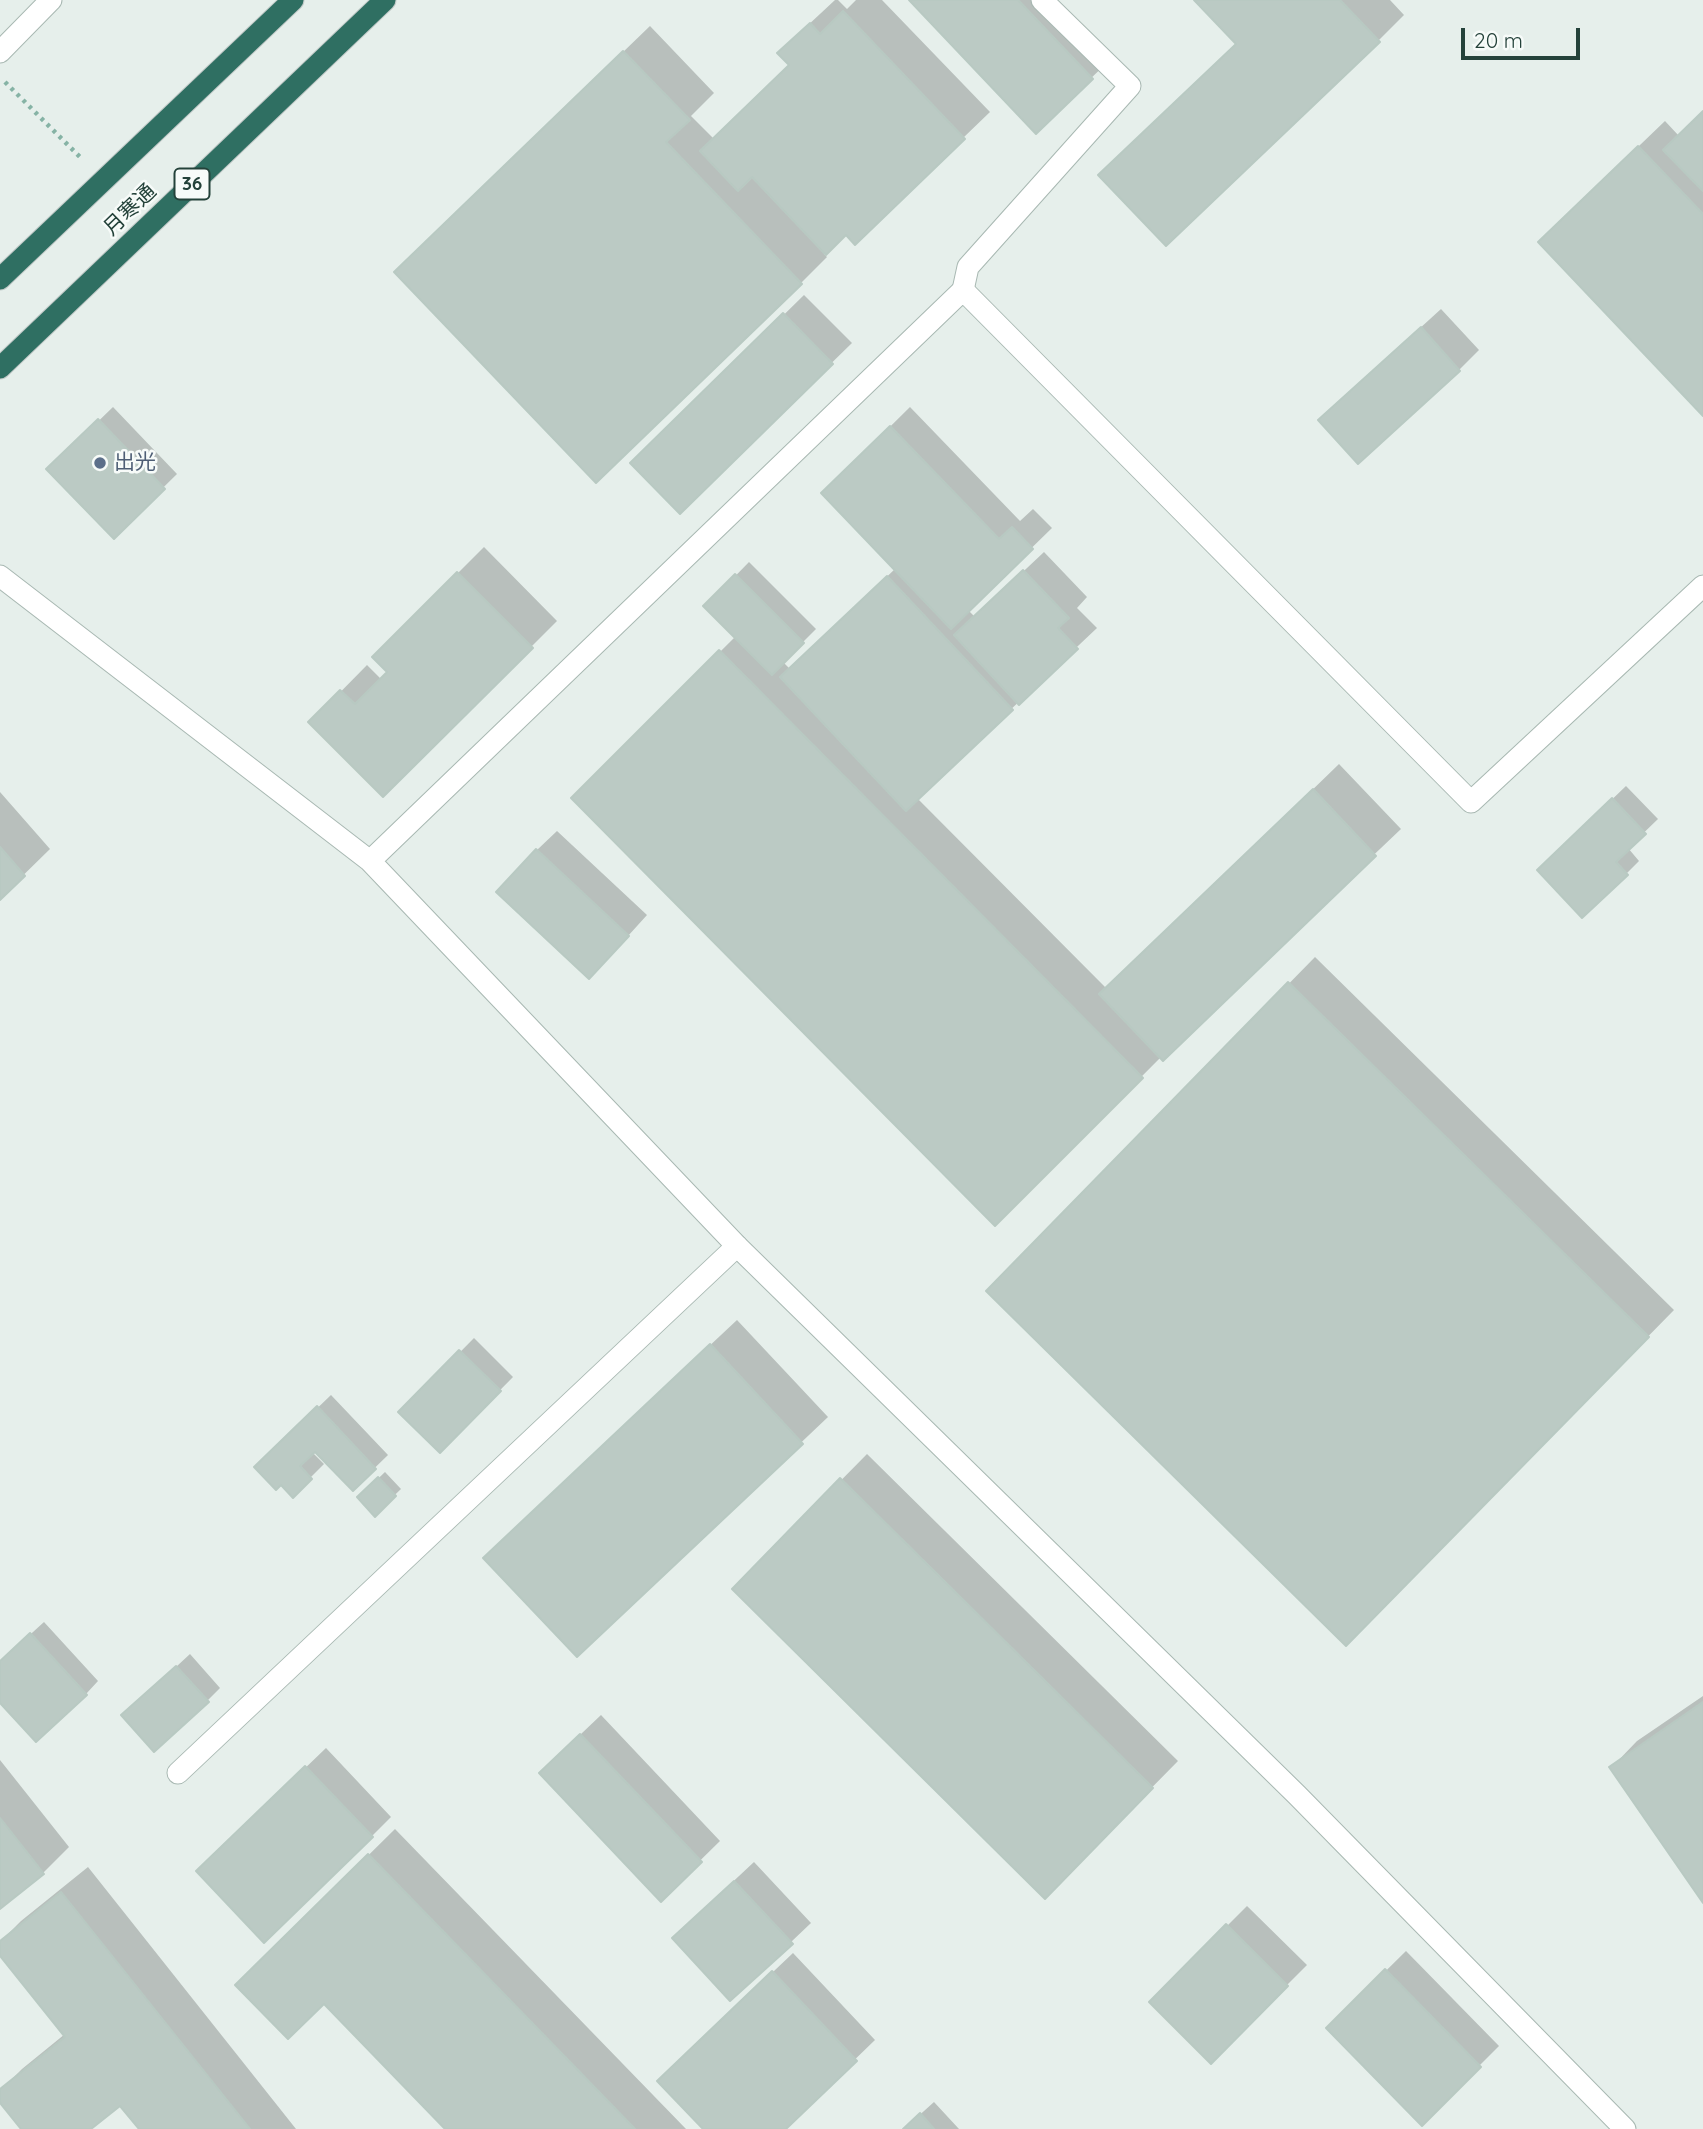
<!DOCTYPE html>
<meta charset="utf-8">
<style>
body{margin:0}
#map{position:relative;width:1703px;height:2129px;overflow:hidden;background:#e6efeb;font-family:Quicksand,sans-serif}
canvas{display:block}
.scale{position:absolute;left:1461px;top:28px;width:119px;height:32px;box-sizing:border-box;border:4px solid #24423a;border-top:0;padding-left:9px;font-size:21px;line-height:24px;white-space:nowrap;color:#24423a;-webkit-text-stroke:5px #f7fbf9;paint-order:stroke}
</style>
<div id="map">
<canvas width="1703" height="2129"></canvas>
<div class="scale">20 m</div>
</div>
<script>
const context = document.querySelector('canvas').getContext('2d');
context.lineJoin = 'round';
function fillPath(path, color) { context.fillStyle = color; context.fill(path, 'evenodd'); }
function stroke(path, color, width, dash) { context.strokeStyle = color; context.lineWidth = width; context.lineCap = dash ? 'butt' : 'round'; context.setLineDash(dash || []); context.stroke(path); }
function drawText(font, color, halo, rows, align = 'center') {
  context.font = font + ' Quicksand,"Noto Sans JP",sans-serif'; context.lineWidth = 5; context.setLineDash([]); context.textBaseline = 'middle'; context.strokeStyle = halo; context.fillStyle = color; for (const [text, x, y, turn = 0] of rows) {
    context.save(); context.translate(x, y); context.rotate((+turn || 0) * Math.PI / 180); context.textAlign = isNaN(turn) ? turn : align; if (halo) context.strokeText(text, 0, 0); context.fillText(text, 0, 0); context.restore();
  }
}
fillPath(new Path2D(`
 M835,0H838L847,9L856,0H882L990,112L855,242L846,233L824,254L827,257L801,283L597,481L422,246L650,26L714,93L691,116L714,139L791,64L806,27Z
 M911,0H1057L1112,58L1036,131Z
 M1197,0H1390L1404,15L1378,41L1238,43Z
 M1703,113V413L1566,216L1665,121L1679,136Z
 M804,295L852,343L680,511L633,463Z
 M1441,309L1479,350L1459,370L1340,401Z
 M113,407L177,474L114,536L49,469Z
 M910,407L1020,521L1033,509L1052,528L968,610L975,617L1044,552L1087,597L1077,608L1097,628L917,798L1107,989L1339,764L1401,829L1161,1057L995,1224L573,798L735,637L706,606L749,562L816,629L783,662L790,669L896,568L823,493Z
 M484,547L557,621L383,795L311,722L367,665L382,680L389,672L374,657Z
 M1626,786L1658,819L1628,848L1639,861L1626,874L1552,857Z
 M0,792L50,849L0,898Z
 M557,831L647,915L609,957L537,850Z
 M1315,957L1674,1310L1372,1618L988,1291Z
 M737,1320L828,1417L577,1655L511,1532Z
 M474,1338L513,1377L440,1451L401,1412Z
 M331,1395L388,1455L353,1489L315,1449L312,1452L324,1464L293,1495L281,1483L256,1467Z
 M867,1454L1178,1761L1045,1896L734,1589Z
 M385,1472L401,1489L375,1514L359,1497Z
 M44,1622L98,1681L86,1694L0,1700V1662Z
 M190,1654L220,1688L207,1701L137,1703Z
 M1703,1696V1900L1612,1767L1637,1741Z
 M601,1715L720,1841L661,1899L561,1753Z
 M326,1748L391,1817L372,1836L218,1852Z
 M0,1760L69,1847L43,1873L0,1907Z
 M395,1829L686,2129H448L324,2001L237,1985Z
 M754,1862L811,1923L791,1942L694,1918Z
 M88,1867L296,2129H141L121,2103L89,2129H23L0,2100V2091L22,2069L65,2034L0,1953V1942L21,1921Z
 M1247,1906L1307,1965L1211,2061L1151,2002Z
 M1406,1951L1499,2046L1422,2123L1328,2028Z
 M793,1953L875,2040L783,2129H705L679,2061Z
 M934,2102L959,2129H904Z`), '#0003');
const building = new Path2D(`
 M909,0H1018L1093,79L1036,134Z
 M1194,0H1340L1380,42L1166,246L1098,175L1236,44Z
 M843,11L965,139L855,245L846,235L826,255L752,177L738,191L700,151L789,65L777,53L810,23L820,34Z
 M623,51L690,120L666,142L802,284L596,483L394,272Z
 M1703,111V191L1663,150Z
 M1638,146L1703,214V416L1538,242Z
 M783,313L833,364L680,514L630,463Z
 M1421,327L1460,371L1358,464L1318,420Z
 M98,419L165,489L114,539L46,469Z
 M890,426L999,539L1012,527L1033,549L951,629L821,493Z
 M1023,570L1069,618L1058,628L1078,649L1019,705L954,635Z
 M457,572L533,648L383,797L308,722L340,690L355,704L387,672L372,657Z
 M735,574L804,643L772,675L703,606Z
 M887,576L1013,710L906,811L780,677Z
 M719,650L1143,1078L995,1226L571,798Z
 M1313,789L1376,856L1163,1061L1099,994Z
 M1612,798L1646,834L1616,862L1628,875L1582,918L1537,870Z
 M0,847L25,876L0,900Z
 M536,849L629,936L589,979L496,892Z
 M1288,982L1649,1337L1346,1646L986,1291Z
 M710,1344L803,1444L577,1657L483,1558Z
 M459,1350L501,1391L440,1453L398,1412Z
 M317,1406L376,1469L353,1491L315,1452L300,1466L312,1479L293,1498L281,1485L276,1490L254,1467Z
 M378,1477L396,1496L375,1517L357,1497Z
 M840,1478L1153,1788L1045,1899L732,1589Z
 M30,1633L87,1695L36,1742L0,1703V1661Z
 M176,1666L209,1702L154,1752L121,1715Z
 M1703,1702V1903L1609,1767Z
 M580,1734L702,1862L661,1902L539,1773Z
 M305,1766L373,1837L264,1943L196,1871Z
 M0,1818L44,1874L0,1909Z
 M368,1854L635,2129H445L324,2004L288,2039L235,1985Z
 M734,1881L793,1944L730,2001L672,1938Z
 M61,1892L250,2129H139L120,2106L91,2129H21L0,2103V2089L65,2037L0,1956V1941Z
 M1226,1924L1288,1986L1211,2064L1149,2002Z
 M1385,1969L1481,2067L1422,2126L1326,2028Z
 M772,1971L857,2061L786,2129H703L657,2081Z
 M920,2113L934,2129H903Z`);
fillPath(building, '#bbcac4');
stroke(building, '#b8c9c2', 2);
const lane = new Path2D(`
 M963,290L968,267L1130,86L1042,0
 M178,1773L737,1246`);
const street = new Path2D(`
 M0,52L51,0
 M0,576L370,861L737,1246L1297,1795L1625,2129
 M370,861L963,290L1471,802L1703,586`);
const highway = new Path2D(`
 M0,279L293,0
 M0,368L385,0`);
stroke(lane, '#a8b8b2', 23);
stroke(street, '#a8b8b2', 23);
stroke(highway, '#c2cac8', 23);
stroke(new Path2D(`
 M5,82L83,160`), '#86b3a5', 4.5, [3.5, 5]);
stroke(lane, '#fff', 21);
stroke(street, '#fff', 21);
stroke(highway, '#2f6f62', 21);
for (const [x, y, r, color] of [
 [100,463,7,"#5c6f8a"]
]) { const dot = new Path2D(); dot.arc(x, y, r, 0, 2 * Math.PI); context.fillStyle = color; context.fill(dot); stroke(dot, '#f7fbf9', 2.5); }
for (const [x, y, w] of [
 [192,184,35]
]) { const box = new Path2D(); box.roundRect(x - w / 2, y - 15.5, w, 31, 5); context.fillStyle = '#f7fbf9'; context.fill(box); stroke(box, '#24423a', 2); }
drawText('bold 19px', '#24423a', null, [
 ["36",192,184]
]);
drawText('21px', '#24423a', '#f7fbf9', [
 ["月寒通",130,210,-44]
]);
drawText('21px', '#4e5e75', '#f7fbf9', [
 ["出光",114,463]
], 'left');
</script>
